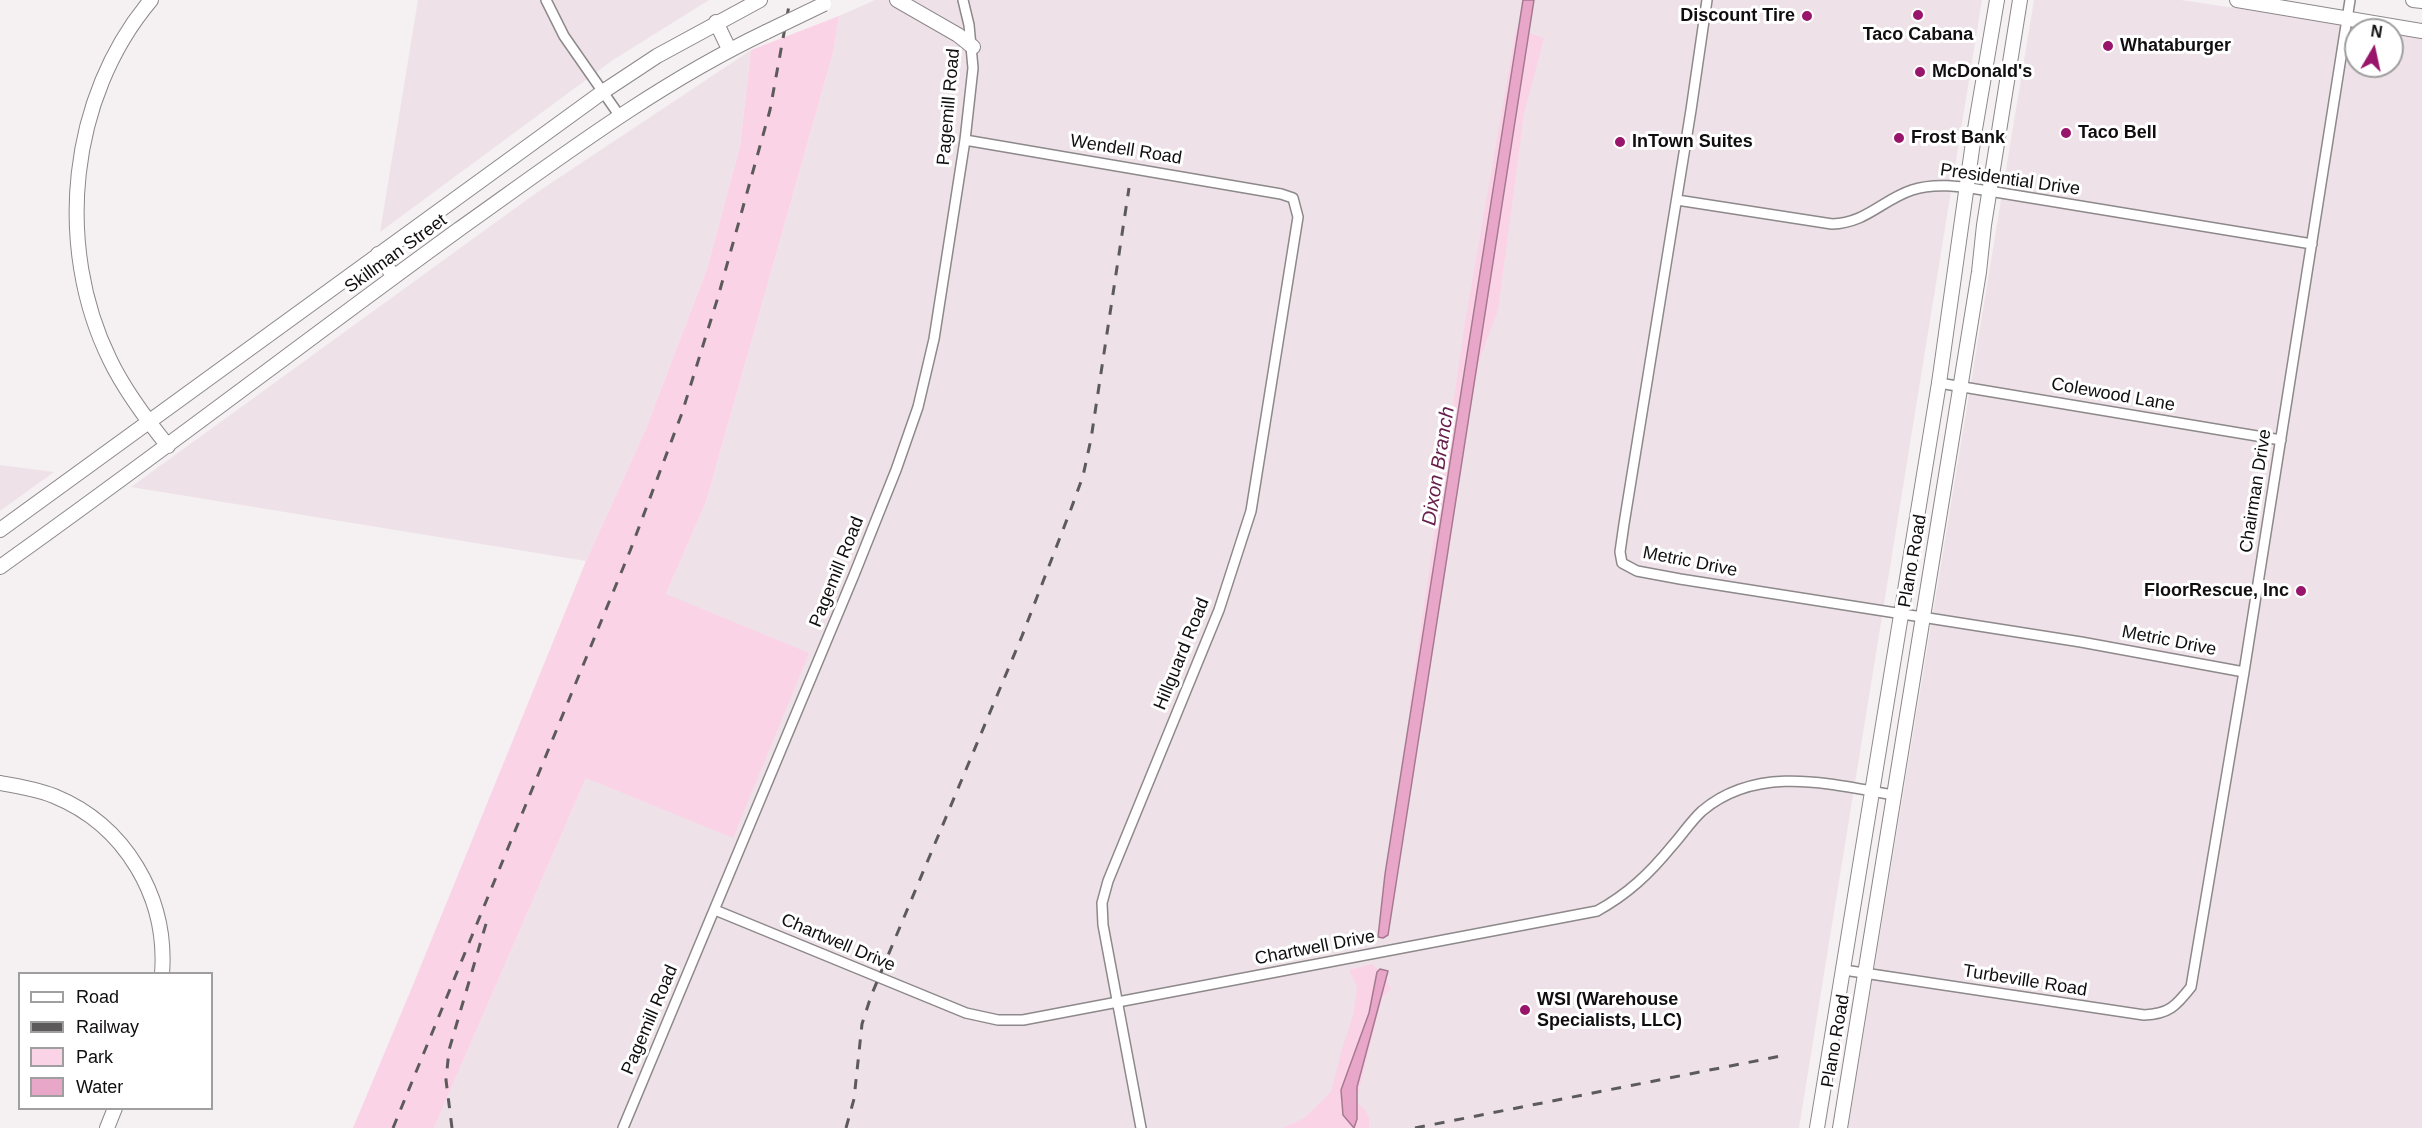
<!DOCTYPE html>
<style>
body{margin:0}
#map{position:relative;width:2422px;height:1128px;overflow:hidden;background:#f5f0f2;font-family:Helvetica,sans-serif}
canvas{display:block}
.legend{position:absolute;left:18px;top:972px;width:195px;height:138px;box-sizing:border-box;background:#fff;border:2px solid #9f9f9f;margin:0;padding:8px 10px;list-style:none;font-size:18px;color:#100e0f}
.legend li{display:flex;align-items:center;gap:12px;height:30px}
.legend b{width:30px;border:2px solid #9f9f9f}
.north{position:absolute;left:2344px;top:18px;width:60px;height:60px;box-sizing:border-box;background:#fff;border:2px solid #9f9f9f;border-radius:50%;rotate:9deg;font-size:16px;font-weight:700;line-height:24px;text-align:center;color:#100e0f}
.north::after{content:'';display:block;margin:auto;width:21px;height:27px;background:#98156b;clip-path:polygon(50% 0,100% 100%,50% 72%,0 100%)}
</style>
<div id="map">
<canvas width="2422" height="1128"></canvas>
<ul class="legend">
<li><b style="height:8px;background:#fff"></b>Road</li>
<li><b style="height:8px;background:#5d5a5b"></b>Railway</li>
<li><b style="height:16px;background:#fbd3e7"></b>Park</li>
<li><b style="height:16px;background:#e8a7c9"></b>Water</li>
</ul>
<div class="north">N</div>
</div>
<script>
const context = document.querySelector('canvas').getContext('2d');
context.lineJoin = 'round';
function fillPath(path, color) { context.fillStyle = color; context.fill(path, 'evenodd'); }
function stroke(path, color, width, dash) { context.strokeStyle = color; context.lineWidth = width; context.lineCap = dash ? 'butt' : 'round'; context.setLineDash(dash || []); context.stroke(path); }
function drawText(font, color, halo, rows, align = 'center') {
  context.font = font + ' Helvetica,sans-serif'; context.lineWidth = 6; context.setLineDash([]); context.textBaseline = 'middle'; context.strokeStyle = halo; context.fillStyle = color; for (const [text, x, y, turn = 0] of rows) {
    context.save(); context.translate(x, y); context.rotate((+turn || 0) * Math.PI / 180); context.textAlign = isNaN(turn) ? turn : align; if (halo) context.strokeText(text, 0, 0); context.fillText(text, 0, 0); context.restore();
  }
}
fillPath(new Path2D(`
 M418,0H709L613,60L380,232Z
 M875,0H1982L1799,1128H434L706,502L833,53L839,16Z
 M2034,0H2181L2384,30H2356V66H2392V31L2422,36V1128H1848Z
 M751,50L740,146L707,269L645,431L586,561L131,487L536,193Z
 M0,465L54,472L0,511Z`), '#eee2e8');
fillPath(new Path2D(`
 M839,16L833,53L706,502L666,594L809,653L733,838L586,778L434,1128H353L413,985L586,561L645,431L707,269L740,146L751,50Z
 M1516,29L1544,38L1524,114L1498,310L1479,361L1460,465L1424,711L1409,708L1465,322Z
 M1372,964L1384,975L1391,989L1382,997L1356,1102C1366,1109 1371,1116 1369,1128H1283L1304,1118L1331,1092L1342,1049L1353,1016L1357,987L1349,970Z`), '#fbd3e7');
const water = new Path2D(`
 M1523,0H1534L1388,935L1383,938L1378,937L1385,874Z
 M1380,969L1388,971L1357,1087V1119L1354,1128L1343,1115L1341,1090L1369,1013L1377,972Z`);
fillPath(water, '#e8a7c9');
stroke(water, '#a77991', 1.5);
const street = new Path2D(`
 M546,0L564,36L619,115
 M1707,0L1691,110L1624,524L1620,552L1622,563L1637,571L1680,579L2081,642L2244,672
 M965,140L1281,194L1293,198L1298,217L1251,511L1219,610L1108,881L1102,903L1103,925L1141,1128
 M1677,200L1832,224C1866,223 1882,200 1912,190C1937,182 1963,187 1989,191L2312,244
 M1939,383L2281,440
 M715,910L966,1013L998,1020H1023L1597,911C1628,894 1650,873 1672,846C1682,835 1691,821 1702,811C1758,764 1830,784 1894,795
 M1844,970L2144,1015C2169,1014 2176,1006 2191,987L2244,672L2350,0
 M623,1128L854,575L896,470L918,407L934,339L965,140L973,68L969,25L963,0`);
const secondary = new Path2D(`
 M151,0C69,97 54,246 110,360C125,391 146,419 168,446
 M897,0L958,35L973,47
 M2237,0L2422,31
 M2413,0L2422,1
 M716,22L729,49
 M378,254L394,277
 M0,530L604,91L657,56L760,0
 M0,567C155,457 305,341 458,230C558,159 655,85 766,32
 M0,783C18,786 37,789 54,796C125,825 168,897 162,974
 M107,1128L115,1108
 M1817,1128L1939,383L1974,135L1997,0
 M1840,1128L1979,272L1984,225L2020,0`);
stroke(street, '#8d888a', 12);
stroke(secondary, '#8d888a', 16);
stroke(street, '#fff', 9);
stroke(secondary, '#fff', 14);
stroke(new Path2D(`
 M393,1128L630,551L682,413L718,297L770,110L790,0
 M452,1128L446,1080L449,1050L488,917
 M846,1128L854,1099L862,1024L871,996L1022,636L1071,509L1083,476L1091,439L1129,188
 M1415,1128L1781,1056`), '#5d5a5b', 3, [10, 10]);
const secondaryBridge = new Path2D(`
 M766,32L824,4`);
stroke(secondaryBridge, '#8d888a', 16, []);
stroke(secondaryBridge, '#fff', 14);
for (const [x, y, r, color] of [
 [1918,15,6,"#98156b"],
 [1807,16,6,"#98156b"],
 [2108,46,6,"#98156b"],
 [1920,72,6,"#98156b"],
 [2066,133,6,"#98156b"],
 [1899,138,6,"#98156b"],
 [1620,142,6,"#98156b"],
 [2301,591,6,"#98156b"],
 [1525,1010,6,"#98156b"]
]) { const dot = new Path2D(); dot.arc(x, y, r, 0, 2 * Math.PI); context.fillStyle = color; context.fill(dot); stroke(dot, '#fff', 2); }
drawText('bold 18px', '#100e0f', '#fff', [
 ["Discount Tire",1795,16,"right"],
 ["Taco Cabana",1918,35,"center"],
 ["Whataburger",2120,46],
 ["McDonald's",1932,72],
 ["Taco Bell",2078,133],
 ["Frost Bank",1911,138],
 ["InTown Suites",1632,142],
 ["FloorRescue, Inc",2289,591,"right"],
 ["WSI (Warehouse",1537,1000],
 ["Specialists, LLC)",1537,1021]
], 'left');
drawText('18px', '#100e0f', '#fff', [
 ["Pagemill Road",949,107,-85],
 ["Wendell Road",1126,150,9],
 ["Presidential Drive",2010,180,8],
 ["Skillman Street",396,254,-36],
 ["Colewood Lane",2113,395,10],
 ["Chairman Drive",2256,491,-81],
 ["Plano Road",1913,561,-80],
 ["Metric Drive",1690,562,11],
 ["Pagemill Road",837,572,-68],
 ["Metric Drive",2169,641,11],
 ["Hillguard Road",1182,654,-68],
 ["Chartwell Drive",838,943,23],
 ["Chartwell Drive",1315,948,-11],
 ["Turbeville Road",2025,981,9],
 ["Pagemill Road",650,1020,-67],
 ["Plano Road",1836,1041,-80]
]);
drawText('italic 20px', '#681e4b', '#fff', [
 ["Dixon Branch",1439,466,-81]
]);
</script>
